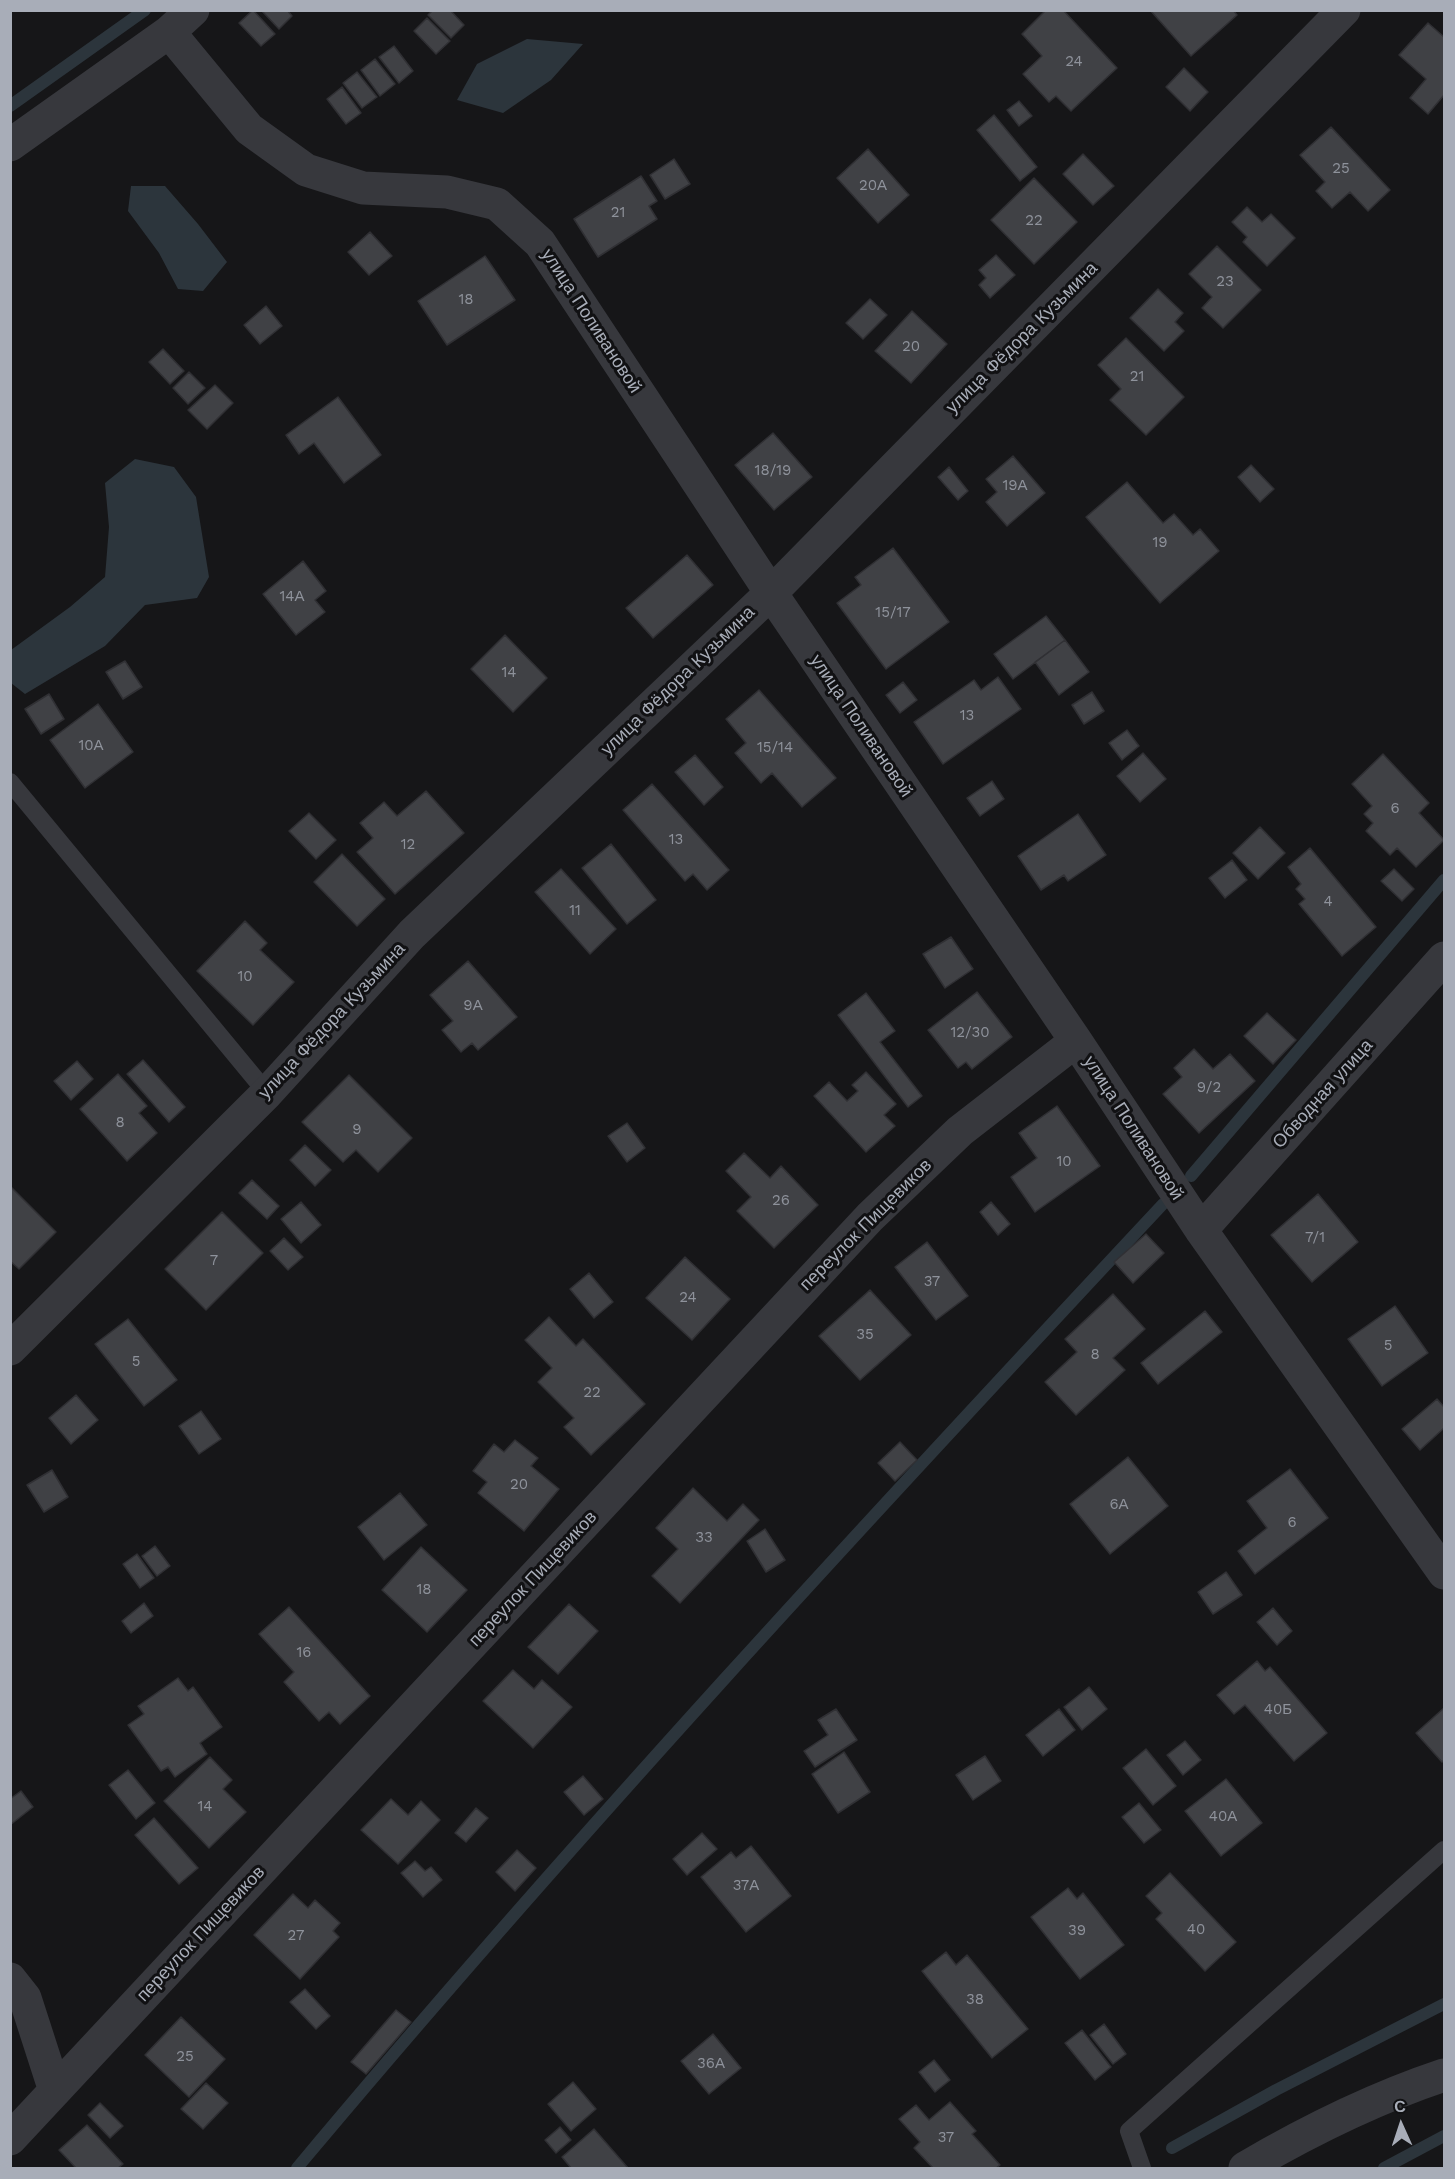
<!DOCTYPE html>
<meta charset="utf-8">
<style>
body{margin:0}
#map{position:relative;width:1455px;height:2179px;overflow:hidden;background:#161618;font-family:"Work Sans",sans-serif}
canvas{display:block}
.frame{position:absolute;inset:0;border:12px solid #a8adb8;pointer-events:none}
.north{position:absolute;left:1371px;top:2095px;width:60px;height:60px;-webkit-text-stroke:4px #111113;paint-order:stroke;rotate:357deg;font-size:16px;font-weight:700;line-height:24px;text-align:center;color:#a8adb8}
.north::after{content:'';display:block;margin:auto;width:21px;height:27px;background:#a8adb8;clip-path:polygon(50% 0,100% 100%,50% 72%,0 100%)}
</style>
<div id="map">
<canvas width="1455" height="2179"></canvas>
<div class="frame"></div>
<div class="north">С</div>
</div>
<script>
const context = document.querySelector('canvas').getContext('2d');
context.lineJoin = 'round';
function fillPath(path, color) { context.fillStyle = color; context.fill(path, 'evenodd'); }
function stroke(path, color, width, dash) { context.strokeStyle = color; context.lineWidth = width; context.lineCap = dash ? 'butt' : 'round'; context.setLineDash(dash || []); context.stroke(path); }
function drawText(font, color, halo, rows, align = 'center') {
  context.font = font + ' "Work Sans",sans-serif'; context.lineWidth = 6; context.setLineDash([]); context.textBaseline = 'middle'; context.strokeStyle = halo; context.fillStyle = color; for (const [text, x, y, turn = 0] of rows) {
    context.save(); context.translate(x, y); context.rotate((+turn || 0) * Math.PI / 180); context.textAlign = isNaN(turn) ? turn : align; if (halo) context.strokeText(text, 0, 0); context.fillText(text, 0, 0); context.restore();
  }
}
fillPath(new Path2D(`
 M527,39L583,44L551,80L503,113L457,100L477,64Z
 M131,186H165L198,224L227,262L203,291L178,289L159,253L128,211Z
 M135,459L174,467L196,497L209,577L197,598L145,605L105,646L25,694L11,683V650L70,607L105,577L109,527L105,483Z`), '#2c353c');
stroke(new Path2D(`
 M10,106L145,10
 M1191,1176L1444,880
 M1172,2148L1276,2090L1444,2004
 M297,2168C574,1837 868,1520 1163,1204
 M1384,2168L1444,2136`), '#2c353c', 12);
const building = new Path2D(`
 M253,10L275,34L261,46L239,23Z
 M261,10H287L292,16L279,29Z
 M433,10H450L464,25L451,38L428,15Z
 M1046,10H1063L1117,68L1071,111L1056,96L1049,102L1023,74L1042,56L1022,34Z
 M1150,10H1233L1237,15L1191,56Z
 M427,18L450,41L436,54L414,31Z
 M1428,23L1444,37V95L1428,114L1410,98L1426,79L1399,55Z
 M394,46L413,71L399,83L379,57Z
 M375,59L395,84L380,96L361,70Z
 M1184,68L1208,92L1190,111L1166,87Z
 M357,72L377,97L362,108L343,83Z
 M342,87L361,113L346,124L327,99Z
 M1019,101L1032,116L1019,126L1007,110Z
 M994,115L1037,167L1020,181L977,130Z
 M1331,127L1390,190L1368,211L1350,192L1332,208L1316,191L1325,182L1300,155Z
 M868,149L909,195L878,223L837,178Z
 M1083,154L1114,186L1093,205L1063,174Z
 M674,159L690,184L665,199L650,175Z
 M641,176L657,201L649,206L657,219L598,257L574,219Z
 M1034,178L1077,222L1034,264L991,220Z
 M1247,207L1262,222L1271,214L1295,238L1267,266L1243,242L1247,237L1232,222Z
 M370,232L392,256L369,275L348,252Z
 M1217,246L1261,290L1223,328L1202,308L1212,297L1189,274Z
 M996,255L1015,275L990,298L979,285L986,278L979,270Z
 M485,256L515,300L447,345L418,301Z
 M1158,289L1183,313L1175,322L1184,331L1164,351L1130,318Z
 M870,299L887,315L863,339L846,323Z
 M266,306L282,326L260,344L244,325Z
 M912,311L947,344L911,383L875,351Z
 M1126,338L1184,397L1146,435L1110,400L1121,389L1098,365Z
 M163,349L184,371L170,384L149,362Z
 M189,372L205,388L188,404L173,388Z
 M215,385L233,403L207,429L188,410Z
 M338,397L381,455L344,483L314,443L299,454L286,435Z
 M773,433L812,477L774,510L735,465Z
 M1013,456L1045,493L1007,526L986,502L997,492L986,479Z
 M1251,465L1274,489L1260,502L1238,477Z
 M949,467L968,491L958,500L938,477Z
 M1127,482L1163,523L1174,514L1193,535L1200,529L1219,551L1160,603L1086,517Z
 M893,548L949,622L886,669L837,603L861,585L855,577Z
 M687,555L713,585L653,638L626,608Z
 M303,561L326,591L315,600L325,612L296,635L263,594Z
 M1046,616L1065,640L1013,679L994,654Z
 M505,635L547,678L513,712L471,669Z
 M1065,640L1089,672L1059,695L1035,662Z
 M125,661L142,687L123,699L106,672Z
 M998,677L1021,709L943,764L914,722L974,680L981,690Z
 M903,682L917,700L900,713L886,695Z
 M759,690L836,778L802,807L772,773L761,783L735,753L746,743L726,719Z
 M1092,692L1104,711L1084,724L1072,705Z
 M49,694L64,719L41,734L25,709Z
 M98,704L133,752L85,788L50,740Z
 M1127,730L1139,746L1122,760L1109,743Z
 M1143,753L1166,779L1140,802L1117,776Z
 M1383,754L1429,803L1419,813L1444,840L1416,867L1397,848L1390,855L1366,831L1373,823L1364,814L1372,806L1352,784Z
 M695,755L723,787L704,805L675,772Z
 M992,781L1004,799L980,816L967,798Z
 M652,784L729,870L707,890L693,874L685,881L623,810Z
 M426,791L464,833L395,894L357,852L373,838L360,823L384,802L397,816Z
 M309,813L336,840L316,859L289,831Z
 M1078,814L1106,855L1068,881L1064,875L1041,890L1018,856Z
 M1260,827L1285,853L1258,879L1233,853Z
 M611,844L656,900L627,924L582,868Z
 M1310,848L1376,927L1342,956L1299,904L1305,899L1296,889L1301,884L1288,867Z
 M342,854L385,899L357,926L314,882Z
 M1232,860L1247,880L1225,898L1209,878Z
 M561,869L616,929L590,954L535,892Z
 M1394,869L1414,889L1402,901L1381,881Z
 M245,921L267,943L260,950L294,982L253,1025L197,971Z
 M951,937L973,969L945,988L923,954Z
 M468,961L517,1017L478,1050L472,1043L461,1052L442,1030L453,1021L430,995Z
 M977,992L1012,1037L972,1069L966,1062L958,1068L928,1030Z
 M866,993L895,1031L880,1042L922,1096L908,1107L838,1015Z
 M1267,1013L1296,1040L1273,1064L1244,1036Z
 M1194,1049L1213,1069L1230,1054L1255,1081L1199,1133L1163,1094L1182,1077L1174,1068Z
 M143,1060L185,1107L169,1122L127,1074Z
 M77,1061L93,1079L71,1100L54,1081Z
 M866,1072L896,1104L884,1115L895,1126L866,1152L814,1096L829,1082L847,1101L858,1091L852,1085Z
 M118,1074L147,1106L139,1113L157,1133L127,1161L80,1109Z
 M349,1075L412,1138L378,1172L356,1150L343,1162L302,1122Z
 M1057,1106L1100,1166L1035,1212L1011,1177L1037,1158L1019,1133Z
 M627,1123L645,1148L627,1162L608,1136Z
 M305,1145L331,1170L315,1186L290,1160Z
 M744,1153L770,1178L781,1166L818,1205L774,1248L737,1211L751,1197L726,1171Z
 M252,1180L279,1206L267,1219L239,1193Z
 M10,1186L56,1232L19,1269L10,1261Z
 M1318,1194L1358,1242L1312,1282L1271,1235Z
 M301,1202L321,1225L301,1243L281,1219Z
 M991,1202L1010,1224L998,1235L980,1212Z
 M222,1212L263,1253L206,1310L165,1269Z
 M1146,1234L1164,1253L1133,1283L1114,1262Z
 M284,1238L303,1257L288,1270L270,1251Z
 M927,1242L968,1296L936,1320L895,1267Z
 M685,1257L730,1299L692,1340L646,1298Z
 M589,1273L613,1302L594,1318L570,1289Z
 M870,1290L911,1335L860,1380L819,1336Z
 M1113,1294L1145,1329L1113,1358L1125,1370L1076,1415L1045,1382L1077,1352L1065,1339Z
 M1395,1306L1428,1353L1382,1386L1348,1339Z
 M1205,1311L1222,1332L1158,1384L1141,1363Z
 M549,1317L576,1346L583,1339L645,1404L591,1455L564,1427L574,1418L538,1382L552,1368L525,1340Z
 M128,1319L177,1380L144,1406L95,1344Z
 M76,1395L98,1420L71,1444L49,1418Z
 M1437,1399L1444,1407V1428L1420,1450L1402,1429Z
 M201,1411L221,1439L199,1454L179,1426Z
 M515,1440L538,1458L531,1466L559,1489L524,1531L478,1493L487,1482L473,1471L494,1444L504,1452Z
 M900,1442L917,1460L895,1481L878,1463Z
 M1128,1457L1168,1506L1110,1554L1070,1504Z
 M1290,1469L1328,1518L1255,1574L1238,1551L1267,1528L1247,1501Z
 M52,1470L68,1497L44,1512L27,1485Z
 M693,1488L727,1521L743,1504L759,1520L680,1603L652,1576L678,1549L656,1528Z
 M400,1493L427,1525L384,1560L358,1527Z
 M765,1529L785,1560L766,1572L747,1541Z
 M155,1546L170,1566L157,1576L142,1556Z
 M421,1547L467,1590L427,1632L382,1590Z
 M137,1554L154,1578L140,1588L123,1564Z
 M1226,1572L1242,1595L1213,1614L1198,1592Z
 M144,1603L153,1616L131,1633L122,1621Z
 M569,1604L598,1631L558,1674L528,1647Z
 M289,1607L370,1696L340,1724L329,1712L319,1721L284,1682L294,1672L259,1634Z
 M1273,1608L1292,1631L1277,1645L1257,1622Z
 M1257,1661L1265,1671L1270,1667L1327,1733L1294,1761L1245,1705L1234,1714L1217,1695Z
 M513,1670L534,1689L542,1680L572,1707L533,1748L483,1701Z
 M178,1678L188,1691L193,1687L222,1727L200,1743L207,1754L175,1777L168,1767L161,1771L128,1725L144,1714L138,1706Z
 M1089,1687L1107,1709L1082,1730L1064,1707Z
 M1444,1708V1760L1442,1762L1416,1733Z
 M836,1709L857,1740L815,1767L804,1751L828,1735L818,1720Z
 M1059,1709L1075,1730L1043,1756L1026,1735Z
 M1185,1741L1201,1760L1183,1775L1167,1755Z
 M1146,1749L1176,1786L1153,1805L1123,1768Z
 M844,1752L870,1792L838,1813L812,1774Z
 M985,1756L1001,1781L973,1800L956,1775Z
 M210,1757L232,1780L223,1789L246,1812L209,1848L164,1801Z
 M128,1770L155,1803L136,1819L109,1785Z
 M583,1776L603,1799L584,1815L564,1792Z
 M1226,1779L1262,1823L1221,1856L1185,1811Z
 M21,1791L33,1807L10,1825V1799Z
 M391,1799L408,1815L421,1801L440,1820L398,1864L361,1830Z
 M1139,1803L1161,1830L1144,1843L1122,1817Z
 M476,1808L488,1818L466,1842L455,1833Z
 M154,1818L198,1868L179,1884L135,1835Z
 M702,1833L717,1849L687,1875L673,1859Z
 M751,1846L791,1896L746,1932L701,1877L731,1852L736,1858Z
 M517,1850L536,1868L515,1891L496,1872Z
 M415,1861L425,1871L431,1867L442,1880L423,1897L401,1873Z
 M1170,1873L1236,1942L1205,1971L1156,1919L1162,1913L1146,1896Z
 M1068,1888L1077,1899L1083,1893L1124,1945L1080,1979L1031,1917Z
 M293,1894L308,1908L315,1900L340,1923L333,1931L339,1937L300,1979L254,1935Z
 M946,1952L956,1965L967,1955L1028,2029L992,2058L922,1971Z
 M305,1989L330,2016L316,2029L290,2002Z
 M396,2010L411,2022L366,2074L351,2062Z
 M181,2017L225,2059L189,2097L145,2055Z
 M1104,2024L1126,2054L1113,2064L1090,2035Z
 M1082,2030L1111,2067L1095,2080L1065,2043Z
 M713,2034L741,2068L709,2094L681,2061Z
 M934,2060L950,2080L935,2092L919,2072Z
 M573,2082L596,2109L571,2131L548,2104Z
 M206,2083L228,2103L203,2129L181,2109Z
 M950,2102L976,2131L972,2134L1000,2165L996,2168H933L914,2148L920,2142L899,2119L916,2105L929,2120Z
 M100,2103L123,2126L110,2138L88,2115Z
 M87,2125L123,2164L118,2168H76L59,2150Z
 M560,2127L571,2140L556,2153L545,2140Z
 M594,2129L628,2168H571L562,2157Z`);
fillPath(building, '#404145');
stroke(building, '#303034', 1.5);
stroke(new Path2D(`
 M10,782L267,1093
 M1142,2168L1129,2131L1444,1850`), '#37383d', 18);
stroke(new Path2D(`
 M169,32L249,129L306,170L363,188L447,192L497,204L540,243L771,593L1076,1041L1201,1230L1444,1573
 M10,145L169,32L193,10
 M1201,1230L1444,958
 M10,1349L267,1093L412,934L771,593L1344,10
 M10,1979L25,1998L55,2091
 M10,2139L870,1217L960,1131L1076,1041`), '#37383d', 33);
stroke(new Path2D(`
 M1245,2168C1308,2131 1375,2098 1444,2075`), '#37383d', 33);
drawText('15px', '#8e929b', null, [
 ["24",1074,62],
 ["25",1341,169],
 ["20А",873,186],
 ["21",618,213],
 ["22",1034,221],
 ["23",1225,282],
 ["18",466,300],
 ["20",911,347],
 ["21",1137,377],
 ["18/19",773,471],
 ["19А",1015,486],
 ["19",1160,543],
 ["14А",292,597],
 ["15/17",893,613],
 ["14",509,673],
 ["13",967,716],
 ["10А",91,746],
 ["15/14",775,748],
 ["6",1395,809],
 ["13",676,840],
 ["12",408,845],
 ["4",1328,902],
 ["11",575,911],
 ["10",245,977],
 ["9А",473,1006],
 ["12/30",970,1033],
 ["9/2",1209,1088],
 ["8",120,1123],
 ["9",357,1130],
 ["10",1064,1162],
 ["26",781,1201],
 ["7/1",1315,1238],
 ["7",214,1261],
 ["37",932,1282],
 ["24",688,1298],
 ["35",865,1335],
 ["5",1388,1346],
 ["8",1095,1355],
 ["5",136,1362],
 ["22",592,1393],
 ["20",519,1485],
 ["6А",1119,1505],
 ["6",1292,1523],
 ["33",704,1538],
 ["18",424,1590],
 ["16",304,1653],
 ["40Б",1278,1710],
 ["14",205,1807],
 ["40А",1223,1817],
 ["37А",746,1886],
 ["40",1196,1930],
 ["39",1077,1931],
 ["27",296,1936],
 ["38",975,2000],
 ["25",185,2057],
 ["36А",711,2064],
 ["37",946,2138]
]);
drawText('18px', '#a8adb8', '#111113', [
 ["улица Поливановой",591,321,57],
 ["улица Фёдора Кузьмина",1022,338,-45],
 ["улица Фёдора Кузьмина",678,681,-44],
 ["улица Поливановой",861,726,56],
 ["улица Фёдора Кузьмина",332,1021,-47],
 ["Обводная улица",1323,1094,-48],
 ["улица Поливановой",1133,1128,57],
 ["переулок Пищевиков",866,1225,-45],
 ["переулок Пищевиков",533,1579,-47],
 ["переулок Пищевиков",201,1934,-47]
]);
</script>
